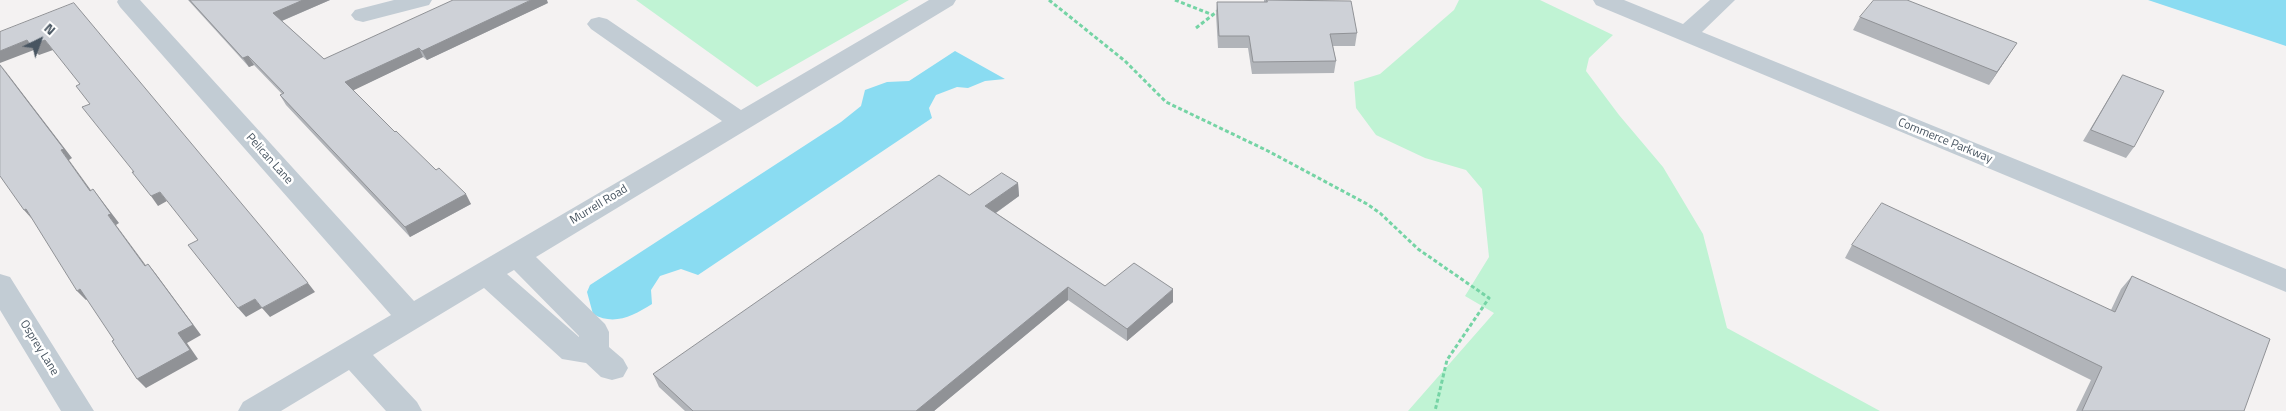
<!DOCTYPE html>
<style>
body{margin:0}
#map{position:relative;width:2286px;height:411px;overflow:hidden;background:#f4f2f2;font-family:"Titillium Web",sans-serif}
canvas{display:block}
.north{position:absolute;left:15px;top:15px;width:50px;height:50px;-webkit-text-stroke:4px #fff;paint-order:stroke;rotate:42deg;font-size:14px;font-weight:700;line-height:20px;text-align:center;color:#485561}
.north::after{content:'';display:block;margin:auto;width:18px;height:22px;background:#485561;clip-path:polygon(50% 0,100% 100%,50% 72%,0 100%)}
</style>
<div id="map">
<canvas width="2286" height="411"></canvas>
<div class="north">N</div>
</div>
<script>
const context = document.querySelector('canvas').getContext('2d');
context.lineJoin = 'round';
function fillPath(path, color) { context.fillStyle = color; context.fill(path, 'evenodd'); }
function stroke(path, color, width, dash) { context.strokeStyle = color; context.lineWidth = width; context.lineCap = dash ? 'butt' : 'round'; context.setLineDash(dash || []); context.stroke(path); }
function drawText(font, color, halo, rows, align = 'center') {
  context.font = font + ' "Titillium Web",sans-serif'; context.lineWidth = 5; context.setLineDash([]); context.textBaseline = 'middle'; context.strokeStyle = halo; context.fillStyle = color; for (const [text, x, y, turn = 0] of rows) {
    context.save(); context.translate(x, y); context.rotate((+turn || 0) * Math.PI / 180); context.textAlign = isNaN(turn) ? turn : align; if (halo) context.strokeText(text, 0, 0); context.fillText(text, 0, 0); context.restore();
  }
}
fillPath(new Path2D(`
 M636,0H909L757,87Z
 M1459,0H1540L1613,35L1589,58L1586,71L1619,115L1663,167L1703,234L1727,328L1880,411H1408L1494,313L1465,296L1489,257L1482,189L1466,170L1425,158L1376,135L1356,108L1354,82L1380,74L1454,10Z`), '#c0f3d4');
fillPath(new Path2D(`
 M2148,0H2286V46Z
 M955,51L1005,79L985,81L968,88L957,87L936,95L929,108L932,118L698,275L681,269L660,276L651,290L652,304C633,316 614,326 593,314L587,292L590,285L841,122L861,106L865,90L887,82L909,81Z`), '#8adcf2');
stroke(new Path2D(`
 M1049,0L1125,61L1166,102L1268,151L1367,204L1380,213L1418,249L1489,298L1447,360L1435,411
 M1175,0L1213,15
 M1196,28L1219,10`), '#75d4a5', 3, [4, 2.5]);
fillPath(new Path2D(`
 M118,0H140L414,301L722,121L591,29L587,24L591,19L599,17L607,19L741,110L929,0H956L953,5L536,257L605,324L609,332V347L623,359L628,368L623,377L612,380L601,377L586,363L562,359L484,288L373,355L417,402L422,411H386L349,370L281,411H238L243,402L391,315L120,7L117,2ZM514,270L579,336V337L507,274Z
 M394,0H432L429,5L363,22L355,20L351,15L355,10Z
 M1593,0H1624L1683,24L1710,0H1735L1702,32L2286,269V292L1596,5Z
 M0,274L10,277L94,411H61L0,310Z`), '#c2ccd4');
fillPath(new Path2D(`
 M188,0H330L282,21L324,59L548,3L427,60L423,57L353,90L395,132L471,204L410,237L286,105L280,95L282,94L254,65L249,67Z
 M1264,0H1301V1L1357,33L1355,46H1333L1336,61L1334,73L1252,74L1248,48H1218L1216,14L1217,2H1264Z
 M1860,17L2009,55L1989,85L1853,30Z
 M2123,75L2134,147L2126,158L2083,141L2116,86Z
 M1018,183L1019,196L996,213L1105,286L1173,302L1127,341L1068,300L934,411H685L659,387L653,374Z
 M1852,245L2111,310L2121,289L2132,276L2244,411H2076L2091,380L1845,258Z`), '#b1b4b9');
fillPath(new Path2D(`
 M303,0H330L279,22L273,13Z
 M531,0H547L548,3L427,60L422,51Z
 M27,40H45L53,50L39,55L34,50L0,63V51Z
 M2017,43L1989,85L1997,72Z
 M419,48L423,57L350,92L345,82Z
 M248,56L254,65L249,67L243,58Z
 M0,64L72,158L69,160L98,200L90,191Z
 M1018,183L1019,196L987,219L985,206Z
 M93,189L119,223L116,225L153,275L145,266L108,215Z
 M160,192L167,201L158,206L151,196Z
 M466,194L471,204L410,237L405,227Z
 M26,209L32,219L24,210Z
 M148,264L156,274L201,335L187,343L198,359L146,388L137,379L178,333Z
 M308,283L315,292L270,317L262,308Z
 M1068,287V300L934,411H916Z
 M80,289L88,299L86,300L77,291Z
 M1173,289V302L1127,341V329Z
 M255,299L262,308L246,317L238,308Z`), '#909296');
const building = new Path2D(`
 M190,0H303L273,13L324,59L453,0H531L422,51L419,48L345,82L395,132L396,131L436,170L439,168L466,194L405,227L280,95L284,93L248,56L243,58Z
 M1267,0L1351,1L1357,33L1330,34L1336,61L1253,62L1249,36H1219L1217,2H1267Z
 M1874,0H1907L2017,43L1997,72L1860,17Z
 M74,3L308,283L262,308L255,299L238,308L188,245L198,240L160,192L151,196L132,172H134L82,107L90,104L76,86L80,84L45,40L31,46L27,40L0,51V32Z
 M0,65L64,149L61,150L90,191L93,189L111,214L108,215L145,266L148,264L193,325L178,333L190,350L137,379L112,341L114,340L80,289L77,291L26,209L24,210L0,176Z
 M2123,75L2164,91L2134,147L2091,130Z
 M1002,173L1018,183L985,206L1105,286L1134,263L1173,289L1127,329L1068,287L916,411H693L653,374L939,175L969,195Z
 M1882,203L2115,312L2132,276L2270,339L2244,411H2082L2102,367L1852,245Z`);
fillPath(building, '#ced1d7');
stroke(building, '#909296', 1);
drawText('12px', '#485561', '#fff', [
 ["Commerce Parkway",1945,141,22],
 ["Pelican Lane",269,159,48],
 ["Murrell Road",599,205,-31],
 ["Osprey Lane",39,348,58]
]);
</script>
